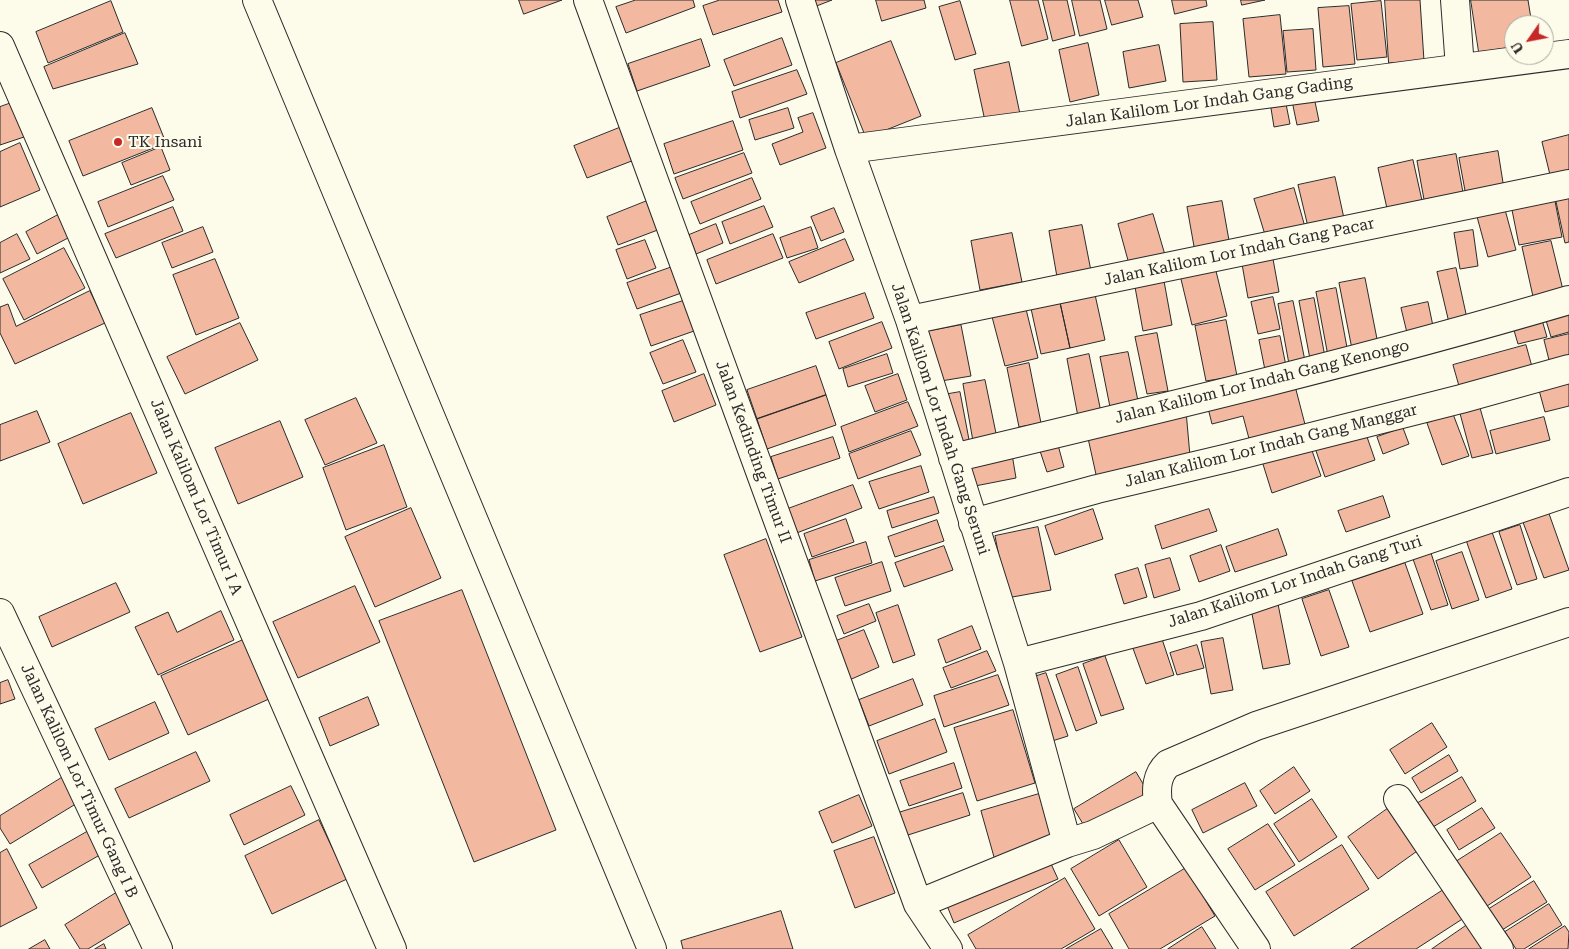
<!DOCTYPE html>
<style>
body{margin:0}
#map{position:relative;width:1569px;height:949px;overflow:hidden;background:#fdfbea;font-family:"Roboto Serif",serif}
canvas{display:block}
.north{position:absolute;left:1504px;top:15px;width:50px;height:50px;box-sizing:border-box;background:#fdfbea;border:1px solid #a9a89e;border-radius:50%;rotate:237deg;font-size:14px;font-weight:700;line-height:20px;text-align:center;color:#2b2b2b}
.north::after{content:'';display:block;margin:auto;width:18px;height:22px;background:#c62828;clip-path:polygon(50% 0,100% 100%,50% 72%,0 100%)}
</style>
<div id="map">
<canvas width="1569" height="949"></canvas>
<div class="north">U</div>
</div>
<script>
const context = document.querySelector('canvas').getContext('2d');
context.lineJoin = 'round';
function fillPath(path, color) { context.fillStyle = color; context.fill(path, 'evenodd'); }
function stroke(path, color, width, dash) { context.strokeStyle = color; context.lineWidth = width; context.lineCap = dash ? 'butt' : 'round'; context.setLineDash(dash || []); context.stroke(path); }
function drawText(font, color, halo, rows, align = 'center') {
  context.font = font + ' "Roboto Serif",serif'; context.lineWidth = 4; context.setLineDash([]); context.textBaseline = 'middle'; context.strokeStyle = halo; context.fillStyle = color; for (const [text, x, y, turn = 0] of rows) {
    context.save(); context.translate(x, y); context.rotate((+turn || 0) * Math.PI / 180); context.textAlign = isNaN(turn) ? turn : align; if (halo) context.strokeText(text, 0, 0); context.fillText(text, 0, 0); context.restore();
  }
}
const building = new Path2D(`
 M519,0H562L524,14Z
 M636,0H693L695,7L626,33L616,7Z
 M720,0H778L782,12L713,35L703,6Z
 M811,0H832L814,7Z
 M876,0H924L926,8L882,21Z
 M1010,0H1038L1048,39L1022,46Z
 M1043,0H1067L1075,35L1053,41Z
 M1072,0H1100L1107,29L1080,36Z
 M1105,0H1138L1143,17L1112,25Z
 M1172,0H1206L1207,6L1175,14Z
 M1241,0H1265L1242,5Z
 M1385,0H1420L1424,61L1389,63Z
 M1471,0H1528L1532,25H1514V47L1479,52Z
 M111,1L123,32L48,63L36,32Z
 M960,1L976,54L955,60L939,7Z
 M1381,1L1387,57L1357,60L1351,4Z
 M1349,6L1355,64L1323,67L1318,8Z
 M1280,15L1286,74L1249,77L1243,19Z
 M1213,22L1217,80L1183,82L1180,24Z
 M1313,29L1316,70L1287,72L1283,31Z
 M125,33L138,64L53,89L44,67Z
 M782,38L792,65L734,86L724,60Z
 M701,39L710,66L637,91L628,64Z
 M891,41L921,116L866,138L836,63Z
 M1088,43L1099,95L1070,102L1059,50Z
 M1159,45L1166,81L1129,88L1123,52Z
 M1009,62L1020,114L985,121L974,70Z
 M797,70L807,94L740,118L732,92Z
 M1313,92L1319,121L1297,125L1291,96Z
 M1285,99L1290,124L1274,127L1270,102Z
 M17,101L30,135L0,145V107Z
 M152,108L166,143L83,176L69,141Z
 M788,108L794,128L755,140L749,120Z
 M813,113L826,148L780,165L772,144L803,132L798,118Z
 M733,121L743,150L674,174L664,144Z
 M624,126L637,159L587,178L574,146Z
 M1569,135V174L1551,179L1542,142Z
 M20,143L40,190L0,207V152Z
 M161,147L170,170L131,185L122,163Z
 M1498,151L1504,189L1466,196L1459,158Z
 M744,153L752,173L683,199L675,178Z
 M1456,154L1464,198L1425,205L1417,161Z
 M1413,160L1423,205L1388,213L1378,168Z
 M163,176L174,200L108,227L98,202Z
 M1335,177L1345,223L1309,231L1298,185Z
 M752,178L761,199L700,224L691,202Z
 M1294,188L1305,227L1266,238L1254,199Z
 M1569,194V242L1565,243L1555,197Z
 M1554,196L1562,237L1519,245L1511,205Z
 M652,199L663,228L618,245L607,217Z
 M1222,201L1230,246L1195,252L1187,207Z
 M764,206L773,227L730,244L722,222Z
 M1504,206L1516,250L1488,257L1476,213Z
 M173,207L183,231L116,258L105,234Z
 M834,208L844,232L821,241L811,217Z
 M1153,214L1165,255L1129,264L1118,224Z
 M58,215L70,237L37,254L26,232Z
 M716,224L723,243L696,254L689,235Z
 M1082,225L1091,271L1057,277L1049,231Z
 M203,227L213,252L172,268L162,243Z
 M811,227L818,248L787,258L780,238Z
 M1473,230L1478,266L1460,269L1454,233Z
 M1012,233L1022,282L980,290L971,241Z
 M17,234L30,259L0,273V243Z
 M773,234L783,258L716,284L707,260Z
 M845,239L854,260L799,283L789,262Z
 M645,240L656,268L627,279L616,250Z
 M1551,241L1564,294L1534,301L1522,247Z
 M64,248L85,288L24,320L3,279Z
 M215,259L239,318L196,335L173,275Z
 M1273,259L1279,292L1248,298L1242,264Z
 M675,266L684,292L637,309L627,283Z
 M1215,267L1227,316L1192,325L1180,275Z
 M1456,268L1468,323L1450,327L1437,272Z
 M1365,278L1378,344L1352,349L1339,283Z
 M1164,281L1172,325L1143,331L1135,287Z
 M1336,288L1348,353L1328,356L1316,292Z
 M1094,290L1105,340L1070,348L1059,298Z
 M90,291L105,323L15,364L0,333V307L8,304L16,326Z
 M865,293L874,318L816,339L806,313Z
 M1273,297L1280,329L1258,334L1251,302Z
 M1059,298L1070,348L1041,354L1030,304Z
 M1314,298L1325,357L1310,359L1299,301Z
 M686,300L697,330L651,346L640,315Z
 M1293,301L1305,361L1289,364L1278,304Z
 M1428,302L1434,331L1408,337L1401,308Z
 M1025,305L1038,358L1005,366L991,313Z
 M1569,310V332L1551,337L1545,317Z
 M1226,320L1237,376L1206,381L1195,326Z
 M1542,320L1547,337L1518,344L1513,327Z
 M882,322L892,348L839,369L829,342Z
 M240,323L258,360L185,394L167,357Z
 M961,325L971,376L935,382L925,332Z
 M1157,333L1168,391L1147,394L1135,337Z
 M1569,334V363L1551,368L1544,340Z
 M1280,336L1286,366L1265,370L1259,340Z
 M683,340L696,372L663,384L650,353Z
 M1526,345L1534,374L1461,393L1453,365Z
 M1128,352L1139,406L1111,412L1100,357Z
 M887,354L893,373L848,387L843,369Z
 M1089,354L1102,417L1079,422L1067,359Z
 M1029,363L1041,423L1019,427L1007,368Z
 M816,366L826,395L757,419L747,390Z
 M704,374L716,405L674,422L662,391Z
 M898,374L907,400L875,412L865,386Z
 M1569,374V406L1545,412L1537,383Z
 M985,380L998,443L974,447L963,384Z
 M1294,382L1308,436L1252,450L1243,416L1212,424L1207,404Z
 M960,392L970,445L953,448L943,395Z
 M826,395L836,425L767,449L757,419Z
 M356,398L377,443L325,465L305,420Z
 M1478,401L1493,453L1472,458L1458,406Z
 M908,402L918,426L849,452L841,427Z
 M37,411L50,442L0,461V425Z
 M1186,411L1190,456L1097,479L1086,429Z
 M131,413L157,473L83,504L58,444Z
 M1453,414L1469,456L1442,465L1427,423Z
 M1544,417L1550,440L1496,454L1490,431Z
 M280,421L303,477L238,504L215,448Z
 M1403,428L1409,444L1383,454L1377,437Z
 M911,431L921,455L858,479L849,454Z
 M1365,431L1375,460L1325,477L1315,448Z
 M833,437L840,458L778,479L771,457Z
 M384,445L407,507L346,530L323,468Z
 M1058,445L1064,467L1047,472L1040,451Z
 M1310,445L1321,476L1272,493L1262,461Z
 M1012,454L1016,478L975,486L970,462Z
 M921,466L929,492L879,509L869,482Z
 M853,485L862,508L794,534L785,510Z
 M1383,496L1390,517L1346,532L1338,511Z
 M934,497L939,513L892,528L887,511Z
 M411,508L441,578L375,607L345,537Z
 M1547,508L1569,570L1544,578L1521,517Z
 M1093,509L1103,539L1055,555L1045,526Z
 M1209,509L1217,531L1162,549L1155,526Z
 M846,519L854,542L812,557L804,534Z
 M937,520L944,541L895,557L888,537Z
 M1520,525L1537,579L1517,585L1499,532Z
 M1038,527L1051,590L1007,598L995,536Z
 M1278,529L1287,555L1235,572L1226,547Z
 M1492,532L1512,589L1486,598L1466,540Z
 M766,539L802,637L760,652L724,555Z
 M866,542L872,563L815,581L809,560Z
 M1221,545L1230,571L1199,582L1190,556Z
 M944,546L953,570L904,587L895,563Z
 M1462,552L1479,600L1452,609L1436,561Z
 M1431,553L1448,605L1431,610L1413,559Z
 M1170,558L1180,590L1154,598L1145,565Z
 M882,562L891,591L845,606L835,578Z
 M1405,563L1423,614L1370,632L1352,581Z
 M1138,568L1147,597L1124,604L1115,575Z
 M116,583L130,612L52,647L39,617Z
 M355,586L380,642L298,678L273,622Z
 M462,590L556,830L474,862L379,621Z
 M1329,590L1349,647L1321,656L1302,599Z
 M869,604L876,621L844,634L837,616Z
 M1278,604L1290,664L1263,669L1251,609Z
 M898,605L915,655L893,663L876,613Z
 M221,611L234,640L158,675L135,627L168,612L177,632Z
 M972,626L981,649L946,663L938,640Z
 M864,630L879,667L847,681L831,643Z
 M1160,633L1174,675L1146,684L1131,643Z
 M1223,638L1233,690L1211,694L1201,642Z
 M243,640L269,699L188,735L161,676Z
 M1197,645L1204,668L1177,675L1170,653Z
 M987,651L996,671L951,688L943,668Z
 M1105,656L1124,709L1101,716L1083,664Z
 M1078,667L1097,723L1076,731L1056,675Z
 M1046,673L1068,736L1049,742L1028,679Z
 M998,675L1009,705L944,727L934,696Z
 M913,679L923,705L869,726L859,700Z
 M8,680L15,699L0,704V683Z
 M368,697L379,725L330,746L319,718Z
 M155,702L169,733L109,760L95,729Z
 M1013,710L1035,783L977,801L954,728Z
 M935,719L947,752L889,774L877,741Z
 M1432,723L1447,747L1405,774L1390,750Z
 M196,752L210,781L129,818L115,789Z
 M1449,755L1458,771L1421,793L1412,778Z
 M954,763L962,788L909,806L900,781Z
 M1294,767L1310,791L1275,814L1260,791Z
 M1136,772L1151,797L1089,834L1074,809Z
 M63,777L79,802L10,844L0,828V816Z
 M1462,777L1476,801L1433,827L1418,803Z
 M1245,783L1257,806L1203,833L1192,810Z
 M291,786L305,815L244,845L230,815Z
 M963,793L970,815L905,836L898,813Z
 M1039,794L1054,847L996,864L981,811Z
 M859,795L872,826L832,843L819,812Z
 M1312,799L1337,837L1299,862L1274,824Z
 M1390,807L1420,849L1378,879L1348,837Z
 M1482,808L1495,828L1459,850L1447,830Z
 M319,820L347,879L272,914L245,856Z
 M1268,824L1295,865L1255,890L1228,849Z
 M92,829L105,852L42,888L29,865Z
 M1501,833L1531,877L1484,908L1454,863Z
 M874,837L895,893L855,908L834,851Z
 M1119,840L1147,887L1099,916L1071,869Z
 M1342,845L1369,889L1294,936L1266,892Z
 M7,849L37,908L0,927V853Z
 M1047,855L1058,879L954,923L944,898Z
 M1186,868L1215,916L1160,949H1129L1109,914Z
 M1065,878L1095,929L1061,949H976L968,935Z
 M1534,881L1547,902L1502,930L1489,909Z
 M1448,887L1467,916L1416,949H1351Z
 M116,893L134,921L88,949H80L65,925Z
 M1549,904L1562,925L1524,949H1516L1505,932Z
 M781,911L793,949H683L681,941Z
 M1470,923L1484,949H1432Z
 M1565,926L1569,932L1568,949H1529Z
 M1202,927L1216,949H1168Z
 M1101,929L1113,949H1066Z
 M45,940L50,949H29Z
 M104,944L106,949H95Z`);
fillPath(building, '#f2b8a0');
stroke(building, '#2b2b2b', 1);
const street = new Path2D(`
 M257,0L652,949
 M588,0L918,904L948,949
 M800,0L849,149L910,320L1018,663L1067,843
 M1455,0L1460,68
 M0,46L392,949
 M849,149L1569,54
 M910,320L1569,184
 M953,458C1159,409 1366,360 1569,300
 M973,523L1097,489L1228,458L1461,399L1569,369
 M0,613L158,949
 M1018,663L1201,616L1569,492
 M1398,799L1499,949
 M918,904L1067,843L1093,835L1158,804
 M1256,949L1158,804C1156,790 1156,775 1168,764L1256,726L1569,622`);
stroke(street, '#2b2b2b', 30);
stroke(street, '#fdfbea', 28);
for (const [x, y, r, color] of [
 [118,142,5,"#c62828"]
]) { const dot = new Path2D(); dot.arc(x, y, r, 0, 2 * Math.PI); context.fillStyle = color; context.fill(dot); stroke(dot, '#fdfbea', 2); }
drawText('16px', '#2b2b2b', '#fdfbea', [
 ["Jalan Kalilom Lor Indah Gang Gading",1209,102,-8],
 ["Jalan Kalilom Lor Indah Gang Pacar",1239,252,-12],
 ["Jalan Kalilom Lor Indah Gang Kenongo",1262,382,-14],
 ["Jalan Kalilom Lor Indah Gang Seruni",940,419,72],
 ["Jalan Kalilom Lor Indah Gang Manggar",1271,446,-14],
 ["Jalan Kedinding Timur II",753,452,70],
 ["Jalan Kalilom Lor Timur I A",196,497,67],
 ["Jalan Kalilom Lor Indah Gang Turi",1295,582,-18],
 ["Jalan Kalilom Lor Timur Gang I B",79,781,65]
]);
drawText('16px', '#2b2b2b', '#fdfbea', [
 ["TK Insani",128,142]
], 'left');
</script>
